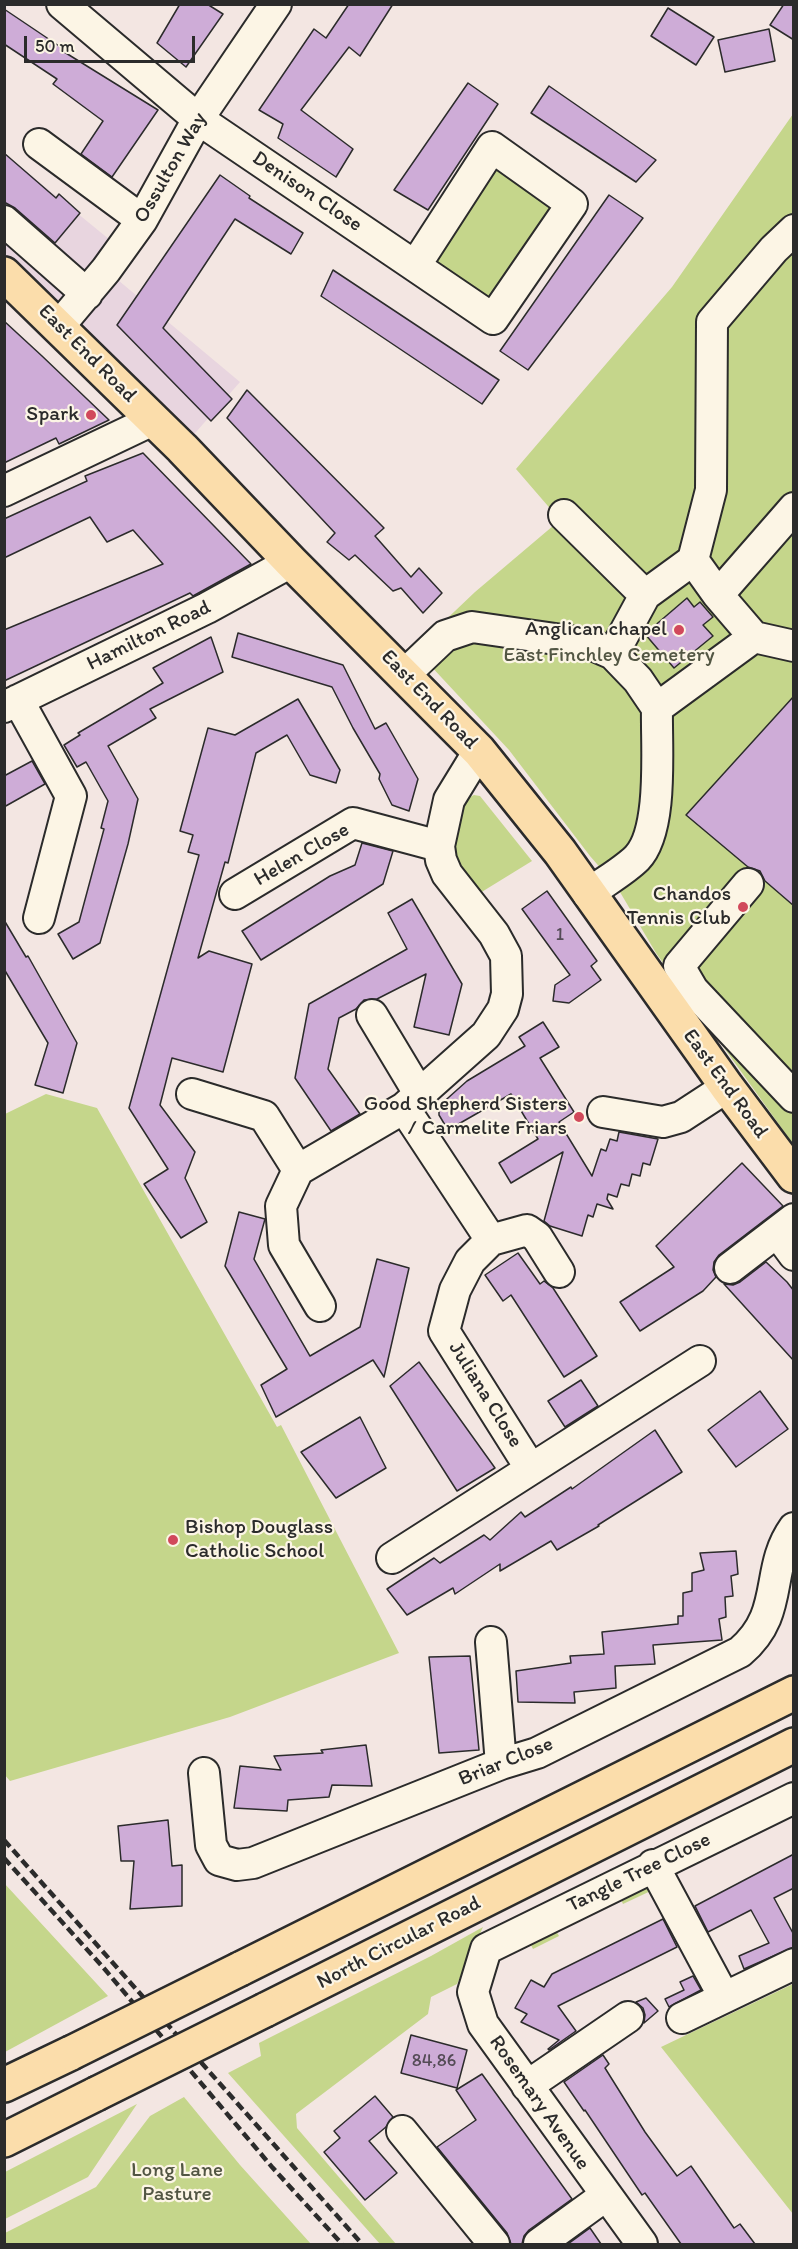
<!DOCTYPE html>
<style>
body{margin:0}
#map{position:relative;width:798px;height:2249px;overflow:hidden;background:#f3e6e2;font-family:Itim,sans-serif}
canvas{display:block}
.frame{position:absolute;inset:0;border:6px solid #2b2b2b;pointer-events:none}
.scale{position:absolute;left:24px;top:36px;width:171px;height:27px;box-sizing:border-box;border:3px solid #2b2b2b;border-top:0;padding-left:8px;font-size:18px;line-height:21px;white-space:nowrap;color:#2b2b2b;-webkit-text-stroke:4px #fcf5e5;paint-order:stroke}
</style>
<div id="map">
<canvas width="798" height="2249"></canvas>
<div class="frame"></div>
<div class="scale">50 m</div>
</div>
<script>
const context = document.querySelector('canvas').getContext('2d');
context.lineJoin = 'round';
function fillPath(path, color) { context.fillStyle = color; context.fill(path, 'evenodd'); }
function stroke(path, color, width, dash) { context.strokeStyle = color; context.lineWidth = width; context.lineCap = dash ? 'butt' : 'round'; context.setLineDash(dash || []); context.stroke(path); }
function drawText(font, color, halo, rows, align = 'center') {
  context.font = font + ' Itim,sans-serif'; context.lineWidth = 4.5; context.setLineDash([]); context.textBaseline = 'middle'; context.strokeStyle = halo; context.fillStyle = color; for (const [text, x, y, turn = 0] of rows) {
    context.save(); context.translate(x, y); context.rotate((+turn || 0) * Math.PI / 180); context.textAlign = isNaN(turn) ? turn : align; if (halo) context.strokeText(text, 0, 0); context.fillText(text, 0, 0); context.restore();
  }
}
fillPath(new Path2D(`
 M5,154L121,249L106,270L240,382L182,448L5,278Z`), '#e8d5df');
fillPath(new Path2D(`
 M793,114V1144L656,953L617,887L590,856L509,750L415,649L475,592L560,520L516,469L672,287Z
 M492,147L572,204L493,319L415,266Z
 M474,795L480,796L532,861L480,893C457,863 450,857 460,818C462,808 464,799 474,795Z
 M46,1094L97,1108L277,1427L281,1425L399,1653L230,1717L10,1781L4,1774L5,1114Z
 M653,1879L657,1888L623,1904L619,1895Z
 M4,1883L108,1996L5,2052H4Z
 M483,1927L457,1984L431,1997L428,2014L296,2114L297,2128L396,2244H380L228,2073L261,2056L259,2043L431,1956Z
 M554,1927L559,1936L533,1949L528,1939Z
 M793,1984V2214L661,2047Z
 M184,2097L240,2165L311,2244H5V2233L96,2187L150,2116Z
 M137,2104L88,2177L5,2219V2172Z`), '#c5d68b');
const building = new Path2D(`
 M180,4H207L223,14L186,67L157,43Z
 M349,4H393L360,56L349,47L301,110L353,149L336,177L278,138L283,124L259,110L314,29L326,38Z
 M784,4H794V40L770,25Z
 M668,8L714,37L696,65L651,36Z
 M4,9L62,48L61,50L158,110L112,177L81,154L103,121L53,84L57,79L4,44Z
 M769,29L775,61L725,72L718,40Z
 M468,83L498,104L428,210L394,190Z
 M549,86L656,160L636,182L531,113Z
 M4,153L56,198L59,194L80,213L55,243L15,208L4,202Z
 M220,175L250,196L249,198L303,233L291,254L235,219L163,328L232,399L211,421L117,325Z
 M609,195L643,218L528,370L500,351Z
 M333,270L499,380L482,404L321,296Z
 M4,321L42,356L109,420L59,444L56,438L4,463Z
 M247,390L384,528L375,536L411,577L419,568L442,593L423,613L401,588L393,591L355,555L349,560L327,542L335,533L227,418Z
 M143,453L251,564L193,596L190,593L4,681V630L163,564L133,530L107,542L90,517L4,558V519L87,481L85,476Z
 M687,598L694,607L700,602L713,617L703,625L713,636L674,668L645,634Z
 M238,633L343,665L375,729L386,723L418,779L409,811L392,805L379,779L380,774L353,728L332,687L232,657Z
 M211,637L223,672L150,709L156,718L108,746L138,799L128,844L100,943L73,959L58,934L79,922L104,829L101,828L108,801L86,762L77,767L64,745L80,735L78,733L163,683L153,668Z
 M794,696V906L765,881L760,871L748,867L686,815Z
 M298,699L340,770L336,783L310,775L287,735L256,753L228,863L225,862L198,958L209,951L252,964L223,1072L172,1058L160,1105L195,1152L185,1178L207,1222L181,1238L144,1184L168,1169L129,1108L199,855L188,852L193,835L180,831L208,728L235,735Z
 M32,761L45,784L4,807V776Z
 M362,843L393,851L383,884L261,960L242,931L330,876L355,865Z
 M547,891L597,961L591,966L601,980L569,1003L553,1001L555,985L570,975L522,909Z
 M412,899L462,984L449,1035L414,1027L426,974L377,999L364,1000L356,1009L339,1018L328,1069L360,1114L331,1131L295,1078L309,1004L407,949L388,913Z
 M4,920L26,957L28,956L77,1043L63,1093L35,1085L48,1043L4,969Z
 M543,1022L559,1047L540,1058L574,1112L559,1122L592,1176L601,1149L606,1151L610,1139L617,1141L619,1132L658,1139L650,1165L643,1163L640,1176L632,1174L629,1186L621,1184L617,1197L608,1194L607,1199L613,1209L597,1204L593,1217L588,1215L582,1236L550,1226L544,1221L563,1152L511,1183L499,1163L538,1139L511,1094L448,1130L439,1115V1106L467,1081L525,1046L519,1037Z
 M742,1163L783,1206L719,1255L714,1262L713,1270L716,1277L703,1291L640,1331L620,1302L674,1267L656,1246Z
 M239,1212L265,1219L254,1259L310,1356L360,1327L377,1259L409,1268L384,1377L373,1360L276,1417L261,1385L287,1369L225,1266Z
 M518,1253L540,1284L544,1281L553,1288L597,1356L564,1377L511,1295L503,1301L485,1275Z
 M766,1262L787,1282L794,1291V1361L724,1284L733,1285L740,1282Z
 M419,1362L495,1468L457,1491L390,1386Z
 M581,1380L598,1406L565,1427L548,1401Z
 M760,1391L788,1429L736,1467L708,1430Z
 M360,1417L386,1468L336,1498L301,1452Z
 M655,1430L682,1472L598,1525L599,1526L557,1550L551,1541L500,1571V1564L455,1594L453,1588L407,1615L387,1589L434,1558L440,1563L484,1535L490,1540L521,1512L525,1517L571,1487L572,1489Z
 M736,1551L738,1574L731,1576L733,1596L725,1597L726,1617L719,1619L722,1640L653,1645L655,1664L615,1666L616,1688L574,1692L575,1703L518,1702L516,1671L571,1663L570,1656L604,1654L602,1632L678,1624V1616H683V1593L692,1591V1573L704,1570L700,1553Z
 M470,1656L479,1750L439,1753L429,1657Z
 M366,1745L372,1786L332,1785L329,1797L288,1800L287,1811L234,1808L240,1766L281,1770L274,1756L323,1753L321,1750Z
 M168,1820L172,1866L182,1865V1906L130,1909L134,1861H121L118,1826Z
 M794,1854V1888L774,1898L794,1935V1947L744,1969L739,1956L769,1943L751,1910L708,1932L695,1906Z
 M663,1919L677,1947L558,2006L576,2031L549,2050L548,2049L559,2040L521,2022L527,2014L515,2008L531,1980L544,1987L552,1974Z
 M693,1976L701,1990L669,2007L665,1999L684,1990L680,1982Z
 M646,1998L658,2011L644,2023L645,2015L643,2008L636,2002Z
 M411,2035L467,2050L457,2088L401,2073Z
 M603,2055L609,2064L605,2068L645,2132L677,2176L691,2166L734,2228L740,2224L755,2244H681L645,2193L642,2195L585,2110L584,2111L564,2082Z
 M482,2074L572,2199L529,2230L524,2236L522,2244H511L507,2233L437,2147L476,2120L456,2090Z
 M375,2096L393,2117L386,2127L369,2141L397,2173L365,2200L324,2152L340,2138L334,2131Z
 M590,2228L601,2244H568Z`);
fillPath(building, '#ceacd7');
stroke(building, '#2b2b2b', 1.5);
const minor = new Path2D(`
 M62,4L198,119L415,266
 M39,144L142,220
 M492,147L572,204L493,319L415,266Z
 M4,221L87,294
 M59,326L106,270L142,220L198,119L276,4
 M4,491L153,420
 M564,515L645,595
 M693,560L711,490L712,322L774,249L794,230
 M718,595L794,508
 M613,654L638,680L657,708L754,637L794,646
 M405,674L445,636L472,627L590,644L613,654L645,595L693,560L718,595L754,637
 M18,700L71,796L39,918
 M4,707L207,608L291,562
 M748,884L679,966L693,990L794,1097
 M235,894L353,823L439,846
 M588,894C604,882 624,871 637,858C664,830 656,745 657,708
 M372,1015L420,1095
 M192,1094L264,1116L298,1170
 M404,1108L491,1240L470,1261L455,1290L444,1331L531,1469
 M603,1112L663,1122L681,1117L727,1087
 M298,1170L404,1108L486,1035L503,1009L507,994L506,956L494,934L447,874L441,860L439,846L449,800L479,751
 M298,1170L281,1206L284,1245L320,1306
 M777,1232L794,1255
 M491,1240L527,1230L537,1237L559,1272
 M730,1268L794,1219
 M392,1558L700,1361
 M491,1642L501,1764
 M204,1773L211,1845L219,1860L237,1865L253,1863L501,1764L537,1753L740,1652C786,1613 764,1570 794,1528
 M653,1865L724,1997
 M682,2018L794,1964
 M527,2086L628,2017
 M402,2131L494,2244
 M539,2244L605,2196
 M642,2244L483,2024L473,1992L486,1949L794,1798`);
const major = new Path2D(`
 M4,274L182,448L291,562L479,751L560,852L727,1087L794,1176`);
const highway = new Path2D(`
 M240,1969L794,1693
 M265,2010L794,1745
 M4,2085L71,2053
 M4,2140L96,2094`);
stroke(minor, '#2b2b2b', 34);
stroke(major, '#2b2b2b', 38);
stroke(highway, '#2b2b2b', 38);
stroke(minor, '#fcf5e5', 30);
stroke(major, '#fbddab', 33);
stroke(highway, '#fbddab', 33);
stroke(new Path2D(`
 M4,1840L362,2244
 M4,1858L102,1966L272,2167L342,2244`), '#2b2b2b', 4.5, [9, 4.5]);
const highwayBridge = new Path2D(`
 M71,2053L240,1969
 M96,2094L265,2010`);
stroke(highwayBridge, '#2b2b2b', 38, []);
stroke(highwayBridge, '#fbddab', 33);
for (const [x, y, r, color] of [
 [91,415,6,"#d1495b"],
 [679,630,6,"#d1495b"],
 [743,907,6,"#d1495b"],
 [579,1117,6,"#d1495b"],
 [173,1540,6,"#d1495b"]
]) { const dot = new Path2D(); dot.arc(x, y, r, 0, 2 * Math.PI); context.fillStyle = color; context.fill(dot); stroke(dot, '#fcf5e5', 2); }
drawText('18px', '#544b56', null, [
 ["1",560,935],
 ["84,86",434,2061]
]);
drawText('21px', '#2b2b2b', '#fcf5e5', [
 ["Ossulton Way",171,168,-60],
 ["Denison Close",307,192,34],
 ["East End Road",87,354,45],
 ["Hamilton Road",149,636,-26],
 ["East End Road",429,700,46],
 ["Helen Close",302,855,-30],
 ["East End Road",725,1084,54],
 ["Juliana Close",485,1395,58],
 ["Briar Close",506,1762,-22],
 ["Tangle Tree Close",639,1873,-26],
 ["North Circular Road",399,1943,-27],
 ["Rosemary Avenue",539,2103,55]
]);
drawText('21px', '#2b2b2b', '#fcf5e5', [
 ["Spark",79,415],
 ["Anglican chapel",667,630],
 ["Chandos",731,895],
 ["Tennis Club",731,919],
 ["Good Shepherd Sisters",567,1105],
 ["/ Carmelite Friars",567,1129],
 ["Bishop Douglass",185,1528,"left"],
 ["Catholic School",185,1552,"left"]
], 'right');
drawText('21px', '#525643', '#fcf5e5', [
 ["East Finchley Cemetery",609,656],
 ["Long Lane",177,2171],
 ["Pasture",177,2195]
]);
</script>
